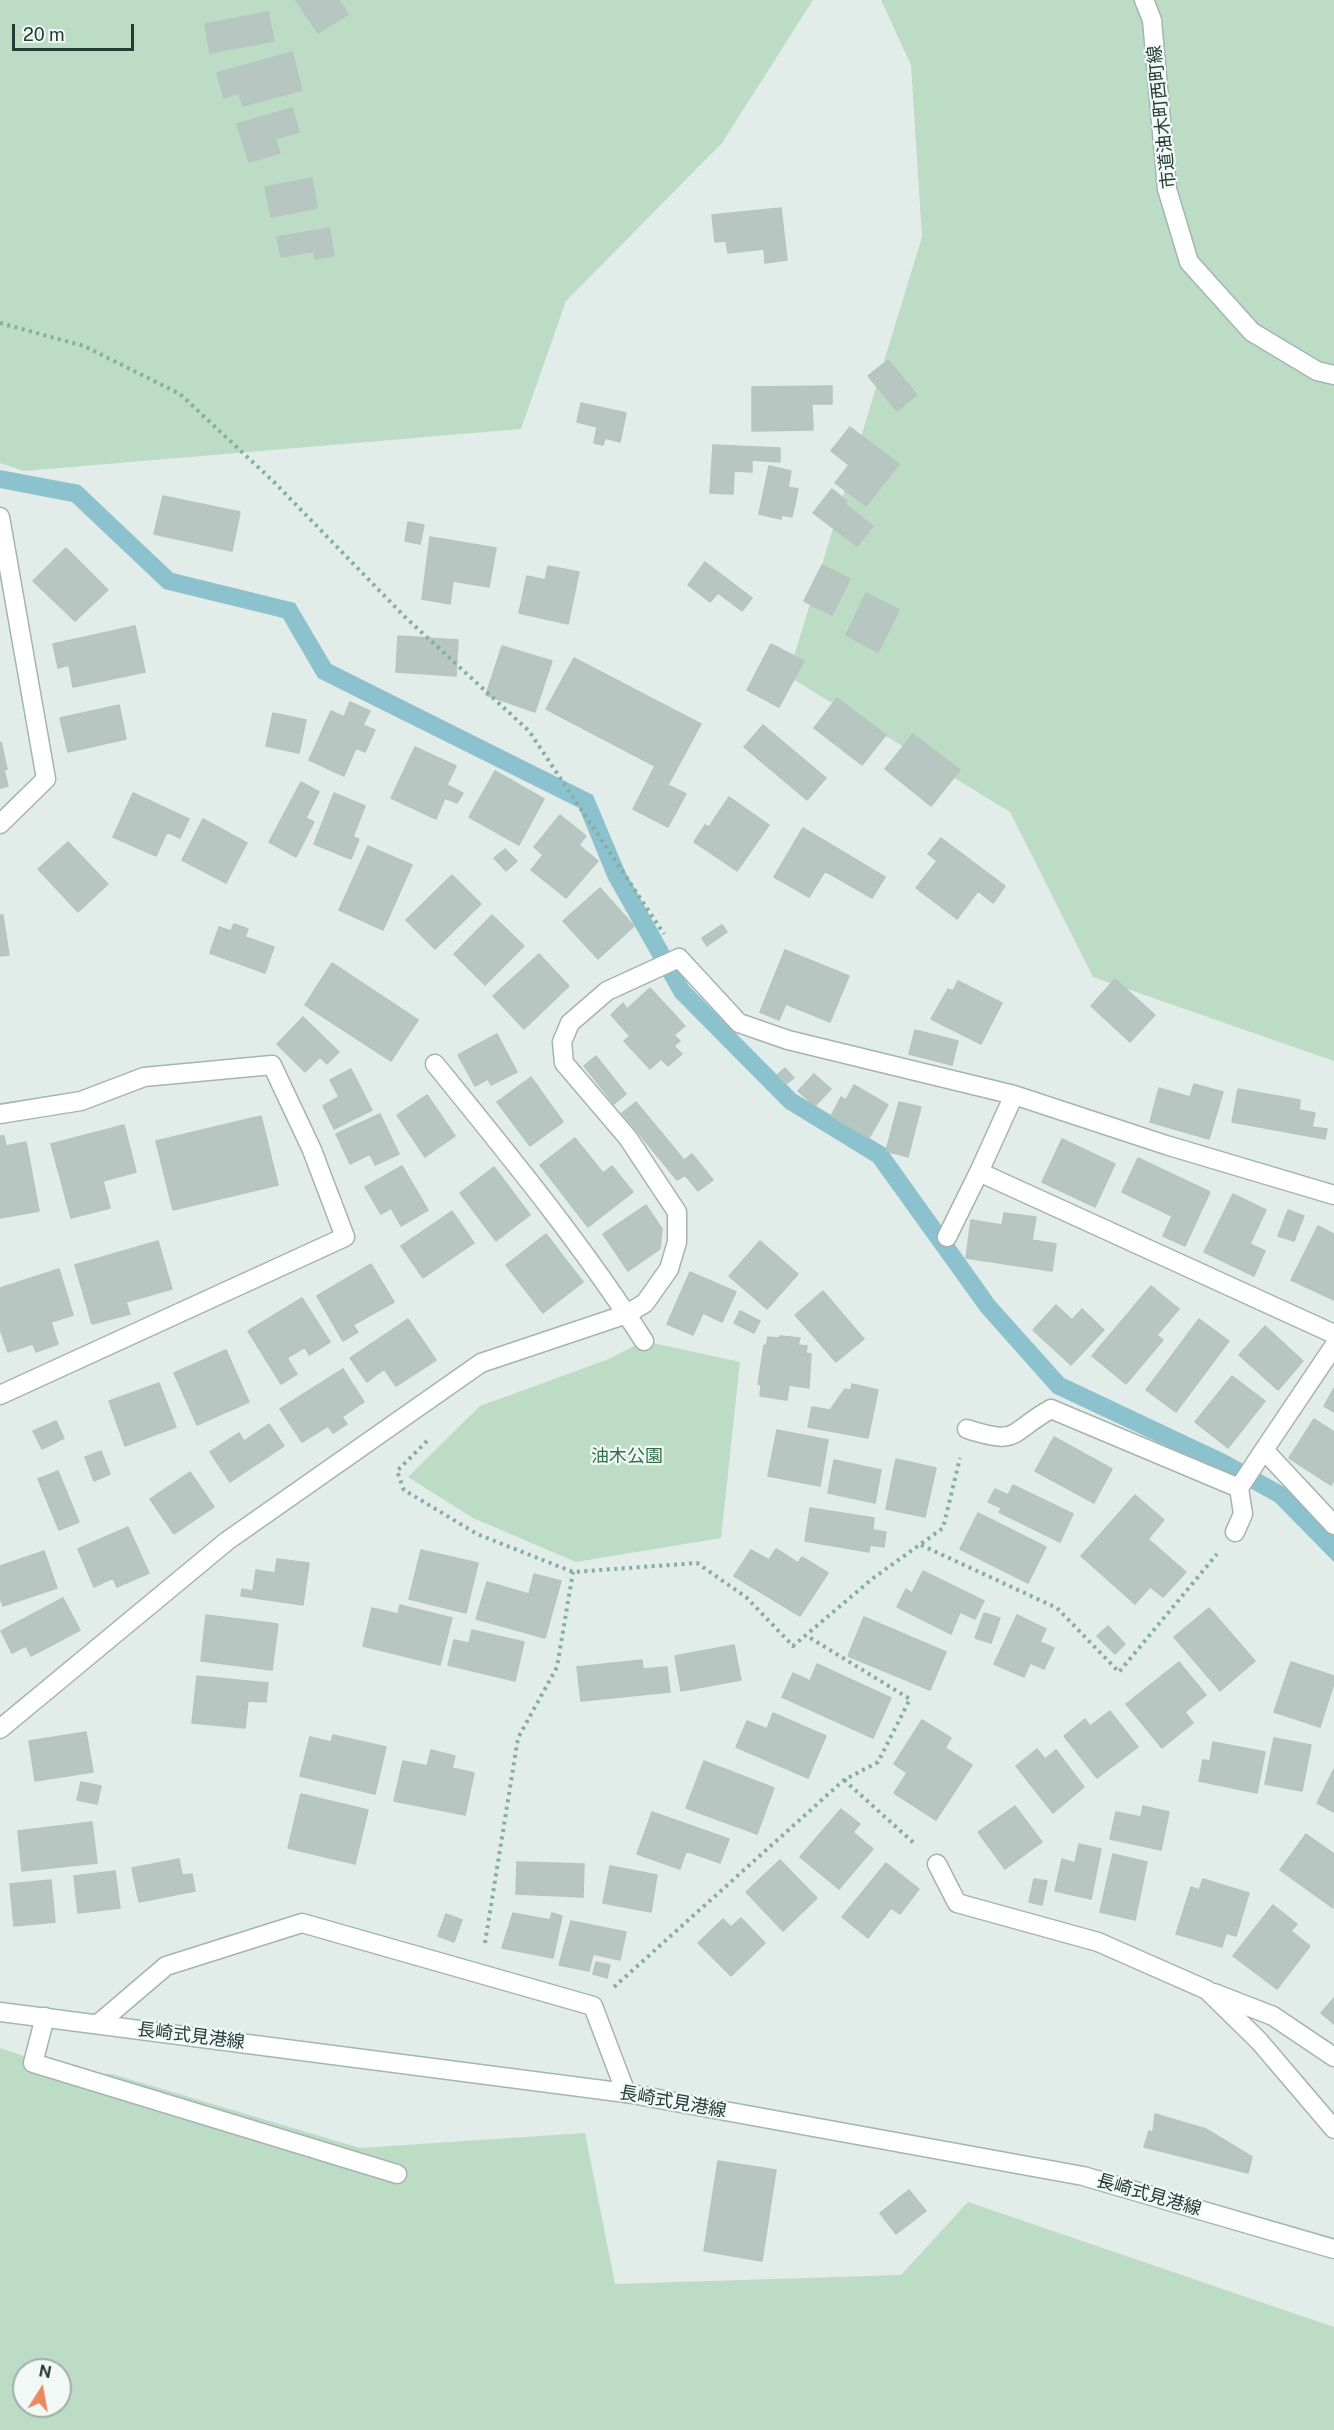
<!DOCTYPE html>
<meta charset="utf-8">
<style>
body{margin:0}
#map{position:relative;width:1334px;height:2430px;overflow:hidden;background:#e2ece8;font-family:"Public Sans",sans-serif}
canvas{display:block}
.north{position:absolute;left:12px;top:2358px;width:60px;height:60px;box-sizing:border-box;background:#f2f8f6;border:2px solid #9fada9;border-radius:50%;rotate:11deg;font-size:16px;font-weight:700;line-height:24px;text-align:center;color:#233c36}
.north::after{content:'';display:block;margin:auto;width:21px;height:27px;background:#ec8760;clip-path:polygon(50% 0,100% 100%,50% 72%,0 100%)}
.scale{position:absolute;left:12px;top:24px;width:122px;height:27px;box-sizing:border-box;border:3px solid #233c36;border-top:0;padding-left:8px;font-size:18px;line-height:21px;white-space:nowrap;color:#233c36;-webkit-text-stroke:4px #f2f8f6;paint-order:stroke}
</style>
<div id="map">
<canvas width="1334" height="2430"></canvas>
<div class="north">N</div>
<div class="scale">20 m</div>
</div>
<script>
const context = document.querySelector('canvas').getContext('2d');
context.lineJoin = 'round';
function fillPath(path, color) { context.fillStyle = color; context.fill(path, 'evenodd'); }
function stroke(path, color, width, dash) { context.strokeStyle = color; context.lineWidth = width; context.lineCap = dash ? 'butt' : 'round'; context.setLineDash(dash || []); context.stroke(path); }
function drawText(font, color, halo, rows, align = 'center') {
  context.font = font + ' "Public Sans","Noto Sans JP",sans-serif'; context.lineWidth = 4.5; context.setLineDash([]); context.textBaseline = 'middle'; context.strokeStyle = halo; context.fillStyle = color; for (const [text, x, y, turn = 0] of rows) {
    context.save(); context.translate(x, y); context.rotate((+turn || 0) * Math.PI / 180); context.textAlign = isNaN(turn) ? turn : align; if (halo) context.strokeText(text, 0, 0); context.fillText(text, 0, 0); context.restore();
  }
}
fillPath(new Path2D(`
 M0,0H813L722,143L566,301L521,429L24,471L0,463Z
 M881,0H1334V1061L1093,977L1010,812L788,676L922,237L911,65Z
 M644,1341L740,1362L721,1538L576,1562L473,1518L408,1477L480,1406L609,1359Z
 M0,2048L77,2074H112L360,2148L585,2133L615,2284L901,2275L968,2202L1334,2327V2430H0ZM24,2370H60V2406H24Z`), '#bcdcc6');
fillPath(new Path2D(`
 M0,470L80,485L173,573L295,603L331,664L593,795L625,871L689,986L796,1094L886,1148L995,1301L1064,1378L1227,1455L1286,1488L1334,1536V1562L1275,1502L1219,1471L1053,1393L981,1312L873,1162L785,1108L675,997L608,879L579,808L318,678L283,618L164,589L72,502L0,488Z`), '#8cc2ce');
const building = new Path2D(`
 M296,0H339L348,14L318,33Z
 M268,12L274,41L210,53L205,24Z
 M292,52L302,90L243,106L239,93L224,98L217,73Z
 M292,108L299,132L275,139L280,153L249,162L237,124Z
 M312,178L317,208L271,217L265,187Z
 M781,208L787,260L765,263L764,249L728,253L726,241L715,242L712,215Z
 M329,228L334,256L315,259L314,251L281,257L277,237Z
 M888,360L917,395L897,411L868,376Z
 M832,386V404H812L813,430L752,431V387Z
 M581,403L626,413L620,442L605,438L603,445L594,443L597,427L577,422Z
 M850,427L899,464L866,506L835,483L849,465L831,451Z
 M713,445L780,448V462L752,460V472L734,471L733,494L710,493Z
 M769,466L791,471L788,487L798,489L792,517L782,515L781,519L759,514Z
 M832,489L847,501L845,504L873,526L857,546L813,513Z
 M163,496L240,512L232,551L154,534Z
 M408,522L424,525L420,544L405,541Z
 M430,537L496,548L489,587L453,581L450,604L422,599Z
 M66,548L108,590L75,621L33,581Z
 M705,562L752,598L742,611L718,593L710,602L688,585Z
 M822,565L850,579L832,615L804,601Z
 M548,566L579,572L568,624L519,613L527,576L545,580Z
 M866,593L899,610L878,652L846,635Z
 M135,626L145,672L73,687L69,665L58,668L53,644Z
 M398,636L458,640L456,676L396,672Z
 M771,644L804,661L779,707L747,690Z
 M502,646L552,661L535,712L486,695Z
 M574,658L701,724L668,785L686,794L668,827L633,809L655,766L546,709Z
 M837,698L886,735L862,765L814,728Z
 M350,702L370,711L363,725L375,730L365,752L356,748L344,776L309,760L331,711L344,717Z
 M119,705L126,739L68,752L60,718Z
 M273,713L306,720L299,753L266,746Z
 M763,725L826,778L807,800L744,747Z
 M913,734L960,770L931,806L885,769Z
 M1,742L7,769L4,770L8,786L0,788Z
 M415,747L456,766L447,785L463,793L457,803L445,798L436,819L391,798Z
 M495,771L544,799L519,845L469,817Z
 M301,782L319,792L306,818L314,822L296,857L269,842Z
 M133,793L189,819L180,838L167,832L156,856L113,837Z
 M334,793L365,806L353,837L359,839L351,859L314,844Z
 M729,797L769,825L737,871L694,842L705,825L709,827Z
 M560,815L586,836L579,845L598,861L566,898L531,870L543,855L534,847Z
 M203,819L247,843L226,883L182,860Z
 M803,828L885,877L872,898L825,871L809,897L774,877Z
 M941,838L1005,886L993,903L978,891L957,919L916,888L937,861L928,854Z
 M68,842L108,884L78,912L38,869Z
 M368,846L412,865L383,930L339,910Z
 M505,849L517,861L506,871L494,858Z
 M452,875L481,904L435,949L406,920Z
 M600,888L634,926L598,959L563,921Z
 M0,915H3L9,955L0,956Z
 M492,915L524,946L485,985L454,954Z
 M234,924L248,929L245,937L274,947L265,973L210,953L219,927L231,931Z
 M722,925L727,932L707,946L702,938Z
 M785,950L849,976L830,1022L786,1004L779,1020L760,1012Z
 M539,954L569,986L524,1029L493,996Z
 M332,963L418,1020L391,1061L305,1005Z
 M1115,979L1155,1015L1130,1042L1091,1006Z
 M958,981L1002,1003L981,1044L931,1019L948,989L953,991Z
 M650,988L685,1026L674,1035L680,1041L674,1046L682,1054L668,1066L661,1059L650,1069L624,1041L630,1036L611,1015L623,1003L627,1009Z
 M303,1017L339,1052L327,1064L320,1057L305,1072L277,1044Z
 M915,1030L958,1041L952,1065L909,1054Z
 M497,1034L517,1072L491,1085L488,1079L475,1086L458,1055Z
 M596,1056L626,1094L614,1104L584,1066Z
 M785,1068L794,1078L786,1084L777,1075Z
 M351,1069L372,1110L334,1129L323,1106L339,1097L330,1080Z
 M814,1074L831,1089L815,1106L798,1091Z
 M531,1077L563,1122L530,1146L497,1102Z
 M1194,1084L1223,1092L1209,1139L1150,1122L1159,1088L1190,1097Z
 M854,1085L888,1105L869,1138L831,1116L841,1097L846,1100Z
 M1238,1089L1300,1100L1299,1110L1315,1113L1312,1127L1327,1129L1325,1139L1232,1122Z
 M427,1095L455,1136L425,1157L397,1115Z
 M636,1102L684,1160L692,1154L713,1180L698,1191L685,1175L677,1180L622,1113Z
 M899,1102L921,1107L908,1157L886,1151Z
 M380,1114L399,1154L375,1165L370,1154L350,1164L336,1134Z
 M261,1116L278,1185L173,1210L156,1141Z
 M124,1125L136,1172L103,1181L110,1208L71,1218L51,1144Z
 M0,1136H4L6,1146L26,1142L39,1211L0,1218Z
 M575,1138L603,1173L612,1166L633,1192L588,1227L540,1165Z
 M1062,1139L1115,1164L1095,1207L1042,1182Z
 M1138,1158L1210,1192L1185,1246L1163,1236L1172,1216L1122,1192Z
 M402,1166L428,1210L401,1226L391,1208L381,1214L365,1187Z
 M494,1167L530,1215L496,1241L460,1193Z
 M1233,1194L1266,1210L1250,1244L1265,1251L1254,1276L1204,1252Z
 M646,1205L662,1229L660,1249L628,1271L603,1234Z
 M1288,1210L1304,1216L1294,1241L1278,1236Z
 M452,1211L474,1243L423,1278L401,1246Z
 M1004,1213L1036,1217L1032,1240L1056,1244L1052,1271L966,1258L971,1220L1002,1225Z
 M1318,1226L1334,1234V1300L1291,1280Z
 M546,1234L583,1282L543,1313L506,1265Z
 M158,1241L172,1289L126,1302L130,1314L92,1324L75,1265Z
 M760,1241L798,1274L767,1309L729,1276Z
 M371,1264L394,1302L353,1325L358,1332L343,1341L317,1296Z
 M59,1269L73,1315L51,1322L58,1344L36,1352L33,1344L8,1352L0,1329V1288Z
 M690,1272L736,1292L722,1322L703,1313L693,1335L667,1324Z
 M1151,1286L1179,1309L1157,1335L1163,1340L1126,1384L1092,1356Z
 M823,1291L864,1339L836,1362L795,1315Z
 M302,1298L330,1342L309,1355L305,1347L287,1358L297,1374L281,1384L248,1331Z
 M1056,1305L1072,1320L1082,1309L1104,1330L1071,1365L1033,1330Z
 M740,1311L760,1321L754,1333L734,1323Z
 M408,1319L436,1360L396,1386L384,1369L367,1382L350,1358Z
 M1199,1319L1229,1341L1176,1412L1146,1390Z
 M1265,1326L1303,1361L1278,1390L1239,1355Z
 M780,1336L800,1338L798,1345L807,1346L806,1353L811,1354L809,1388L789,1385L787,1400L760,1396L761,1385L758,1384L764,1345L766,1346L768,1337L779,1338Z
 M226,1350L249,1402L197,1425L174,1373Z
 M343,1369L364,1402L342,1417L347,1424L333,1433L328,1426L302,1442L280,1409Z
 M1232,1376L1265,1401L1228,1448L1195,1422Z
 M159,1383L176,1427L125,1446L109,1401Z
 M852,1384L878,1390L868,1438L808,1427L812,1407L830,1410L845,1389L851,1390Z
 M1334,1388V1412L1324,1406Z
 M1314,1419L1334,1432V1481L1331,1485L1289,1458Z
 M56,1421L64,1438L42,1449L33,1431Z
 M269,1424L284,1446L230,1482L210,1452L239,1433L244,1441Z
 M777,1430L828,1440L820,1486L768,1476Z
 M1054,1437L1112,1469L1094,1503L1035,1471Z
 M101,1451L110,1474L94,1481L85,1457Z
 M896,1459L936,1468L925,1517L886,1509Z
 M834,1460L881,1470L875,1503L828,1493Z
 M58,1471L79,1522L59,1530L38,1479Z
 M190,1472L214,1507L174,1534L150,1499Z
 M1013,1485L1073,1514L1060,1542L999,1512L1002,1508L988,1502L995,1489L1008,1495Z
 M1135,1495L1164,1520L1148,1539L1186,1572L1163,1597L1150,1587L1135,1604L1081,1556Z
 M810,1508L874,1518L873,1530L886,1532L884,1547L870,1545L869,1552L805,1541Z
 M978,1513L1046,1547L1028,1583L960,1549Z
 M128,1527L149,1573L117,1587L113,1578L94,1587L78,1549Z
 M776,1549L798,1563L802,1557L828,1573L800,1616L734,1576L751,1550L769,1560Z
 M421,1550L478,1563L466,1613L409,1599Z
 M44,1551L57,1588L3,1606L0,1598V1566Z
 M277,1559L309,1563L303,1605L241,1596L242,1589L253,1591L256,1570L275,1573Z
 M923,1571L984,1601L975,1619L960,1612L951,1634L897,1607L906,1589L912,1593Z
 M534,1574L561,1581L545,1638L476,1619L487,1582L529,1594Z
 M63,1598L80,1630L31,1656L26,1646L12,1653L1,1631Z
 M400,1605L452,1618L440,1665L363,1646L372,1608L398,1614Z
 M1209,1608L1255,1661L1220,1691L1174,1637Z
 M984,1613L1000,1618L991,1643L975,1638Z
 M206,1615L278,1624L272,1670L201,1661Z
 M1017,1615L1046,1629L1040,1642L1054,1648L1044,1669L1030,1663L1024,1677L994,1664Z
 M864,1617L946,1652L930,1690L848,1656Z
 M1108,1626L1125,1644L1115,1654L1097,1636Z
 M472,1630L524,1642L515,1681L448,1665L454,1640L469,1643Z
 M734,1645L741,1680L681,1691L675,1656Z
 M642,1660L643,1669L667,1667L670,1692L581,1701L577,1667Z
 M1179,1662L1206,1695L1185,1712L1193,1723L1162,1748L1126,1704Z
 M1291,1662L1334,1676V1683L1320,1727L1274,1712Z
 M817,1664L891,1698L873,1738L782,1697L793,1673L810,1681Z
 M197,1676L268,1683L266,1702L248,1701L245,1728L192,1723Z
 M1110,1711L1138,1747L1097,1778L1064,1736L1085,1719L1090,1726Z
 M773,1713L826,1736L808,1778L736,1747L747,1721L767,1729Z
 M922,1720L951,1738L945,1748L972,1765L936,1820L894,1793L907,1773L894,1764Z
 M86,1732L93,1772L35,1781L29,1741Z
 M333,1735L386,1747L375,1794L300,1776L310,1737L331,1742Z
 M1274,1738L1311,1745L1302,1791L1265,1784Z
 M1213,1742L1265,1752L1257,1793L1199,1781L1203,1760L1210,1761Z
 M1037,1749L1045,1759L1056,1750L1084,1787L1053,1813L1016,1766Z
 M431,1750L455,1756L452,1768L474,1773L465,1815L394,1801L403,1761L427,1766Z
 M704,1761L774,1788L757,1834L686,1808Z
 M1334,1769V1812L1317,1803Z
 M81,1782L101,1786L97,1804L77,1800Z
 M301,1794L368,1810L355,1864L288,1848Z
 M1015,1806L1042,1842L1005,1869L978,1832Z
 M1143,1806L1169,1812L1161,1850L1110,1839L1116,1812L1141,1817Z
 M841,1809L860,1824L853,1832L873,1849L839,1889L800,1857Z
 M652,1812L729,1839L720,1863L686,1851L680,1869L637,1854Z
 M92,1822L97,1863L22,1871L18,1831Z
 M1306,1834L1334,1854L1333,1908L1280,1870Z
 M1079,1844L1101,1849L1091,1899L1055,1891L1062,1859L1075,1863Z
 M1113,1854L1147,1862L1135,1920L1100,1912Z
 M179,1859L182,1875L192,1874L195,1891L139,1902L132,1868Z
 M780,1860L817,1898L783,1931L746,1892Z
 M517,1862L584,1864L583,1897L516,1894Z
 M886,1863L919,1889L900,1914L891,1908L868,1938L842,1917Z
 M610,1866L657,1875L651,1912L603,1903Z
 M115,1871L120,1908L78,1913L74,1876Z
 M1034,1879L1047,1881L1042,1905L1029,1902Z
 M1203,1879L1249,1893L1236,1936L1226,1933L1222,1947L1176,1934L1191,1887L1199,1890Z
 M51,1880L55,1922L14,1926L10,1884Z
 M1273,1905L1297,1924L1291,1931L1310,1946L1277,1989L1233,1956Z
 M513,1913L550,1920L552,1913L562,1916L553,1958L502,1948Z
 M446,1914L462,1920L454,1942L438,1936Z
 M741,1918L765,1943L731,1976L698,1943L723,1919L731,1927Z
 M571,1921L626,1932L620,1960L593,1954L589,1971L559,1965Z
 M596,1962L610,1965L607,1978L593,1974Z
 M1334,1998V2024L1321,2013Z
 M1155,2114L1206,2129L1252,2157L1248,2173L1144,2147L1149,2131L1153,2132Z
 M718,2161L776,2170L762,2261L704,2251Z
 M909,2190L926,2211L896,2234L880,2213Z`);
fillPath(building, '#b7c6c1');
stroke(building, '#b5c5bf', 1.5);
const street = new Path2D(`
 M0,824L46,779L0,517
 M435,1064C508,1154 582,1244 644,1341
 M1014,1095L979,1172L1334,1334
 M0,1114L81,1101L144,1077L272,1065L312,1150L345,1237L0,1395
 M947,1237L979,1172
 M1334,1346L1264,1450L1334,1525
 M967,1429C1020,1446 1008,1433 1051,1409L1239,1488
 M1235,1532L1243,1514L1239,1488L1264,1450
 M0,1729L227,1541L481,1363L627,1314L645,1303L669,1269L677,1242V1212L628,1138L564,1063L562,1042L570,1023L607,991L679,958L739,1023L788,1040L1014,1095L1166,1145L1334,1195
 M937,1864L957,1903L1098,1942L1207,1990L1259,2041L1334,2129
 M1214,1993L1273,2016L1334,2057
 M45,2017L33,2063L397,2174
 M98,2024L166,1966L302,1923L593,2006L626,2093`);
const secondary = new Path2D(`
 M1144,0L1152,20L1167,189L1189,262L1252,332L1317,371L1334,375
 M0,2012L626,2093L1083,2176L1334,2249`);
stroke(street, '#a5b4af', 21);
stroke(secondary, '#a1b7b0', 21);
stroke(new Path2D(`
 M0,323L84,346L180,394L274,482L405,617L529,731L664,934
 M427,1441L397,1471L404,1490L477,1534L573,1572L697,1563L746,1597L793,1646L872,1579L943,1528L960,1458
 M921,1545L1057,1608L1119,1672L1217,1554
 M844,1780L915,1844
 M485,1943L518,1738L557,1667L573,1572
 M614,1987L844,1780L878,1762L910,1699L807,1636`), '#84aea2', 4, [3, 4.5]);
stroke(street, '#fff', 18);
stroke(secondary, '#fff', 18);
drawText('18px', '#233c36', '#f2f8f6', [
 ["市道油木町西町線",1162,117,-96],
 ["長崎式見港線",191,2036,7],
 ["長崎式見港線",673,2102,10],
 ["長崎式見港線",1149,2195,16]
]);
drawText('18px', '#2f714b', '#f2f8f6', [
 ["油木公園",627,1456]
]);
</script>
